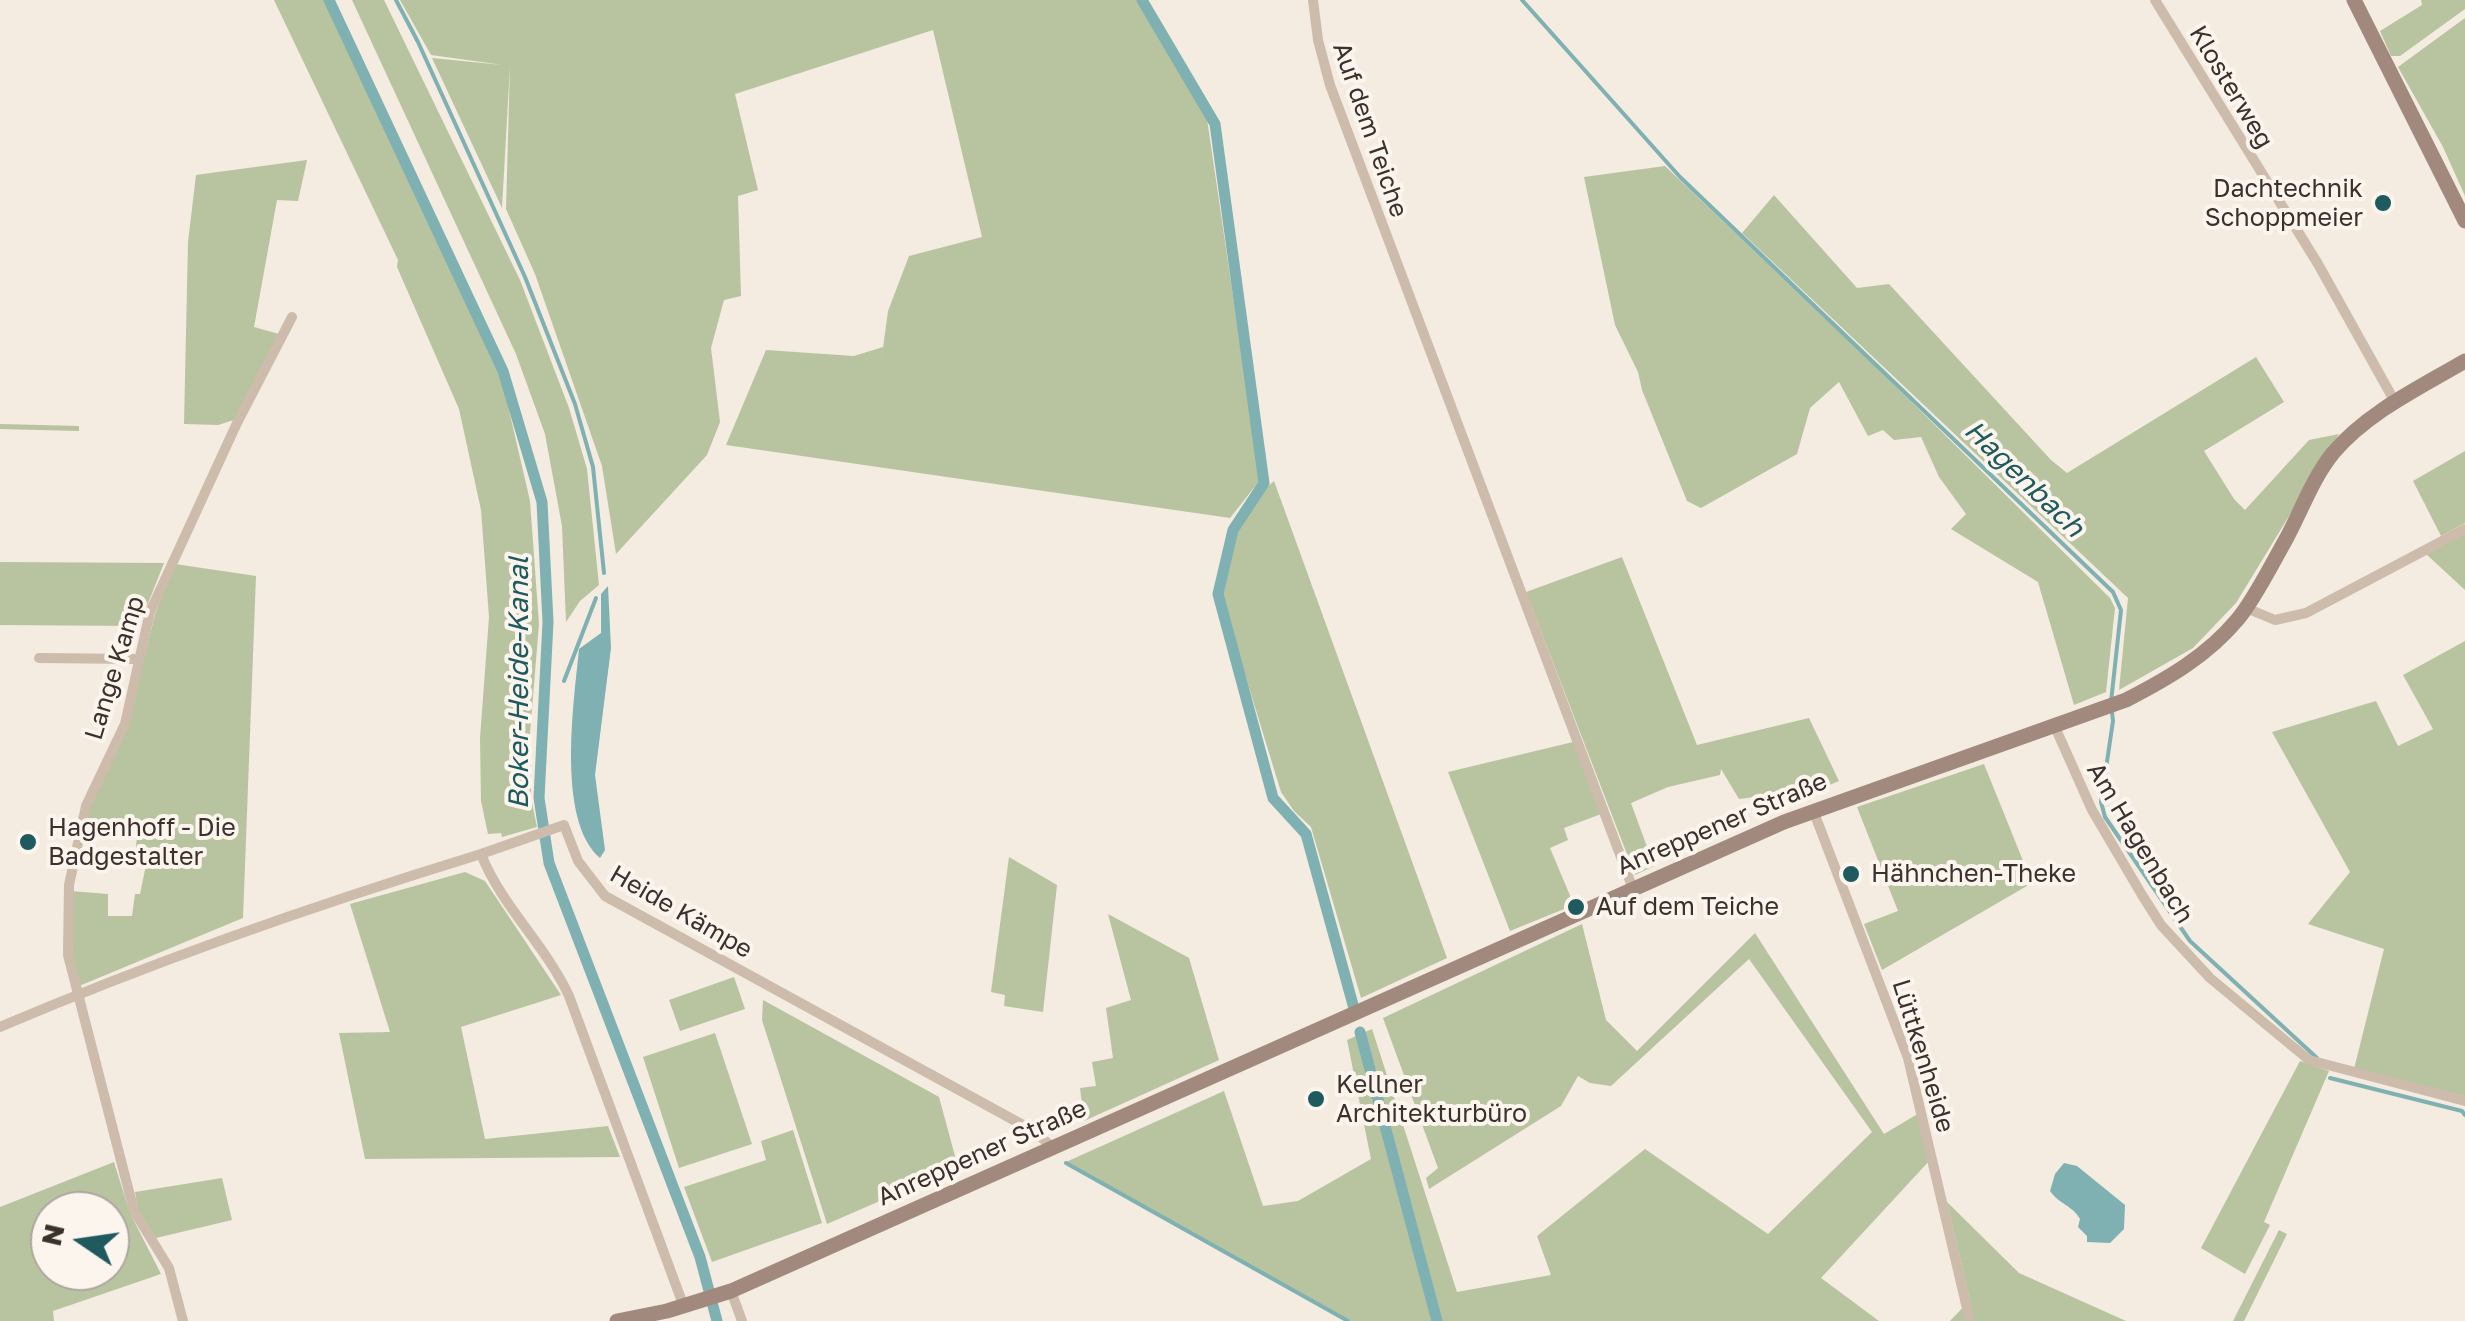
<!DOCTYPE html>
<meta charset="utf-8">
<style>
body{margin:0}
#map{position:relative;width:2465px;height:1321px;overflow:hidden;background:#f4ebe1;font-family:"Golos Text",sans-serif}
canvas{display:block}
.north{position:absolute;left:30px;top:1191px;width:100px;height:100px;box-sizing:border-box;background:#fbf5ee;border:2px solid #aea6a0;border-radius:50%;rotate:283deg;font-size:28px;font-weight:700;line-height:40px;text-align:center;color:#3b302b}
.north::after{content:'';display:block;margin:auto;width:35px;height:45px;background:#1f5a5e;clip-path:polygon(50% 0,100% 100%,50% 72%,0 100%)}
</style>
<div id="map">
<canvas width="2465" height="1321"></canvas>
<div class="north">N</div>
</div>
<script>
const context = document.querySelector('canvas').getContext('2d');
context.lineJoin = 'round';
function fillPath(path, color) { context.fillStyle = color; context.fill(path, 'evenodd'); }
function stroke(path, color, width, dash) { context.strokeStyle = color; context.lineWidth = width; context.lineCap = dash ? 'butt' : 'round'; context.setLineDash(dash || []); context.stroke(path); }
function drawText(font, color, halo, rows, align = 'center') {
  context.font = font + ' "Golos Text",sans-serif'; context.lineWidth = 8; context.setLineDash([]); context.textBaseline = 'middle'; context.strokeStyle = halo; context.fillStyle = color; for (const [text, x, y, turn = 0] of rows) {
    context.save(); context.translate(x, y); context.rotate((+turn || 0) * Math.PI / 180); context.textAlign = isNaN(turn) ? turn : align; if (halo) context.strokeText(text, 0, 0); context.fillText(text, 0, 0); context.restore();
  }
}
fillPath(new Path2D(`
 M274,0H326L500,371L530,501L539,624L530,733L531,798L537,827L502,837L501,833L488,834L481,801L480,738L489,617L481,510L459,409L397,267L398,260Z
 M352,0H384L520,280L569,408L587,469L599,585L580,601L566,622L562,526L545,434L516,354Z
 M400,0H1138L1206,112L1260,480L1230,518L726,445L766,350L854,356L883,347L881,363L888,311L909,256L982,237L933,30L735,94L758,190L738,196L741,296L724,300L711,348L720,422L707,455L616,554L602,466L535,274L506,209L510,66L502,208L432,58L503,65L431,55Z
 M2421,0H2465V9L2400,56H2391L2380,31L2422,5Z
 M2465,18V196L2443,147L2398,67Z
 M307,160L298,201L277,200L254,327L279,334L234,420L218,425L184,424L188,242L196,175Z
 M1665,166L1870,361L2110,598L2115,608L2106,692L2074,705L2038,582L1951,529L1966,514L1939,477L1921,437L1894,440L1883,430L1868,436L1839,382L1810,408L1797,454L1701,508L1687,501L1642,390L1638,372L1615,325L1584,177Z
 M1774,195L1857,288L1889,284L2051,460L2067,473L2256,357L2284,402L2204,451L2234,499L2245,510L2309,440L2339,434L2236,603L2193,648L2119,690L2128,598L1742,233Z
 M0,424L79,426V431L0,429Z
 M2465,451V523L2441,536L2413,481Z
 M1274,481L1447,958L1361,998L1311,827L1294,811L1281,792L1221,596L1229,556L1238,528L1263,491Z
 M2465,533V590L2426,554Z
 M1622,557L1697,745L1809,718L1839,781L1820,789L1739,799L1721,769L1720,775L1668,787L1631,803L1654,866L1635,875L1526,592Z
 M0,562L164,563L139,626L0,625Z
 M175,564L256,576L243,918L79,986L71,955L70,891L108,894V916H132L135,894H140L146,865L135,864L137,832L83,831L89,807L128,724L155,614Z
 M2465,641V1096L2354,1069L2384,949L2308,924L2350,872L2272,732L2376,701L2398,746L2433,729L2403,675Z
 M1573,742L1601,814L1564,828L1568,840L1550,848L1574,905L1510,931L1448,772Z
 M1984,764L2032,883L1882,970L1864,924L1898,911L1857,807Z
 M1009,857L1057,885L1043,1012L1004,1006L1005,995L991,992Z
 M465,872L485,881L561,995L461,1027L485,1139L608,1126L620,1157L365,1159L339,1033L390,1032L350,904Z
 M1108,914L1189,958L1219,1060L1084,1121L1080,1088L1096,1086L1092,1062L1113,1058L1106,1008L1131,1000Z
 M1582,924L1606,1020L1637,1051L1755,933L1884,1134L1921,1112L1931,1159L1821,1278L1879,1321H1351L1066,1162L1224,1091L1263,1206L1298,1201L1371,1159L1347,1040L1372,1029L1457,1292L1551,1275L1537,1236L1645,1149L1768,1234L1872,1132L1749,959L1611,1086L1590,1083L1578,1076L1561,1106L1429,1189L1426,1178L1438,1168L1383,1018Z
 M734,977L745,1009L680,1031L669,1000Z
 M763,1000L939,1097L958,1167L827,1224L762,1020Z
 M715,1033L752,1144L679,1168L643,1057Z
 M2300,1061L2329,1071L2264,1222L2270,1225L2245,1274L2201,1248Z
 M793,1130L822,1223L712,1262L684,1187L766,1160L761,1141Z
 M114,1162L130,1213L161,1274L53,1311L54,1321H0V1207ZM50,1211H110V1271H50Z
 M222,1178L232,1220L156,1238L138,1210L135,1192Z
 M1947,1202L2019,1273L2126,1321H1950L1970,1300Z
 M2279,1230L2287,1234L2244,1321H2233Z`), '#b8c4a0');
fillPath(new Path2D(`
 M608,586L611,648L595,775L605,850L600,858C556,820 574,702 579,649L601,633V594Z
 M2064,1163L2077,1166L2125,1205L2124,1229L2110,1243L2087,1242V1236L2078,1227L2080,1219C2072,1205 2059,1204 2050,1191L2055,1174Z`), '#7fb0b2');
stroke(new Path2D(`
 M396,0L418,42L525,277L575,404L593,467L604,573
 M1522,0L1680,177L2113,592L2121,610L2111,702
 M564,681L596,598
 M2112,712L2113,721L2101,802L2105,817L2190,941L2317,1058
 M2330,1078L2462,1111L2465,1115
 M1066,1163L1348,1321`), '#7fb0b2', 4);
stroke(new Path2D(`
 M329,0L503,371L542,502L548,622L539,798L549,863L700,1257L717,1321
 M1142,0L1215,124L1264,483L1233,530L1218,594L1273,798L1306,834L1355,1012
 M1360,1032L1437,1321`), '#7fb0b2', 11);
stroke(new Path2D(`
 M1313,0L1318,40L1330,85L1633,889
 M2155,0L2318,264L2395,402
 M2246,608L2275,620L2306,613L2465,529
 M39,658L138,659
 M2055,727L2092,810L2142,895L2161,925L2210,978L2309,1060L2465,1101
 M1813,810L1908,1058L1970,1321
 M0,1027C157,960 318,904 481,854
 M731,1291L742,1321
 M684,1307L569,996C545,944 502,907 481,854L564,825L578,861L605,896L1032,1130L1054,1148
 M183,1321L169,1268L134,1211L68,955L69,885L86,806L125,724L150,612L237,423L292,317`), '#cdbbac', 10);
stroke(new Path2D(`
 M2354,0L2465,221
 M617,1321L667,1311L731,1291L1784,822L2126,700C2167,679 2207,656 2237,620C2253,602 2273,562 2285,541C2301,512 2312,479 2333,453C2368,412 2419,388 2465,361`), '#a18a7d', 15);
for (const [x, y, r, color] of [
 [2383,203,10,"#1f5a5e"],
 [28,842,10,"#1f5a5e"],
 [1851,874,10,"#1f5a5e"],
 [1576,907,10,"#1f5a5e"],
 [1316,1099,10,"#1f5a5e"]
]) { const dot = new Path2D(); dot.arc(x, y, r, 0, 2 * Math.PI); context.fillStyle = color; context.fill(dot); stroke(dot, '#fbf5ee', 4); }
drawText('25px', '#3b302b', '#fbf5ee', [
 ["Klosterweg",2231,87,59],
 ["Auf dem Teiche",1370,130,71],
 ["Lange Kamp",115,668,-73],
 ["Anreppener Straße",1722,824,-23],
 ["Am Hagenbach",2140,843,59],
 ["Heide Kämpe",681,912,30],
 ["Lüttkenheide",1923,1056,73],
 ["Anreppener Straße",982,1153,-24]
]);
drawText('25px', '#3b302b', '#fbf5ee', [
 ["Dachtechnik",2363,189,"right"],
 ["Schoppmeier",2363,218,"right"],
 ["Hagenhoff - Die",48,828],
 ["Badgestalter",48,857],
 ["Hähnchen-Theke",1871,874],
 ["Auf dem Teiche",1596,907],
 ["Kellner",1336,1085],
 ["Architekturbüro",1336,1114]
], 'left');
drawText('italic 28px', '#1f5a5e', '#fbf5ee', [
 ["Hagenbach",2024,479,44],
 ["Boker-Heide-Kanal",519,683,-90]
]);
</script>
